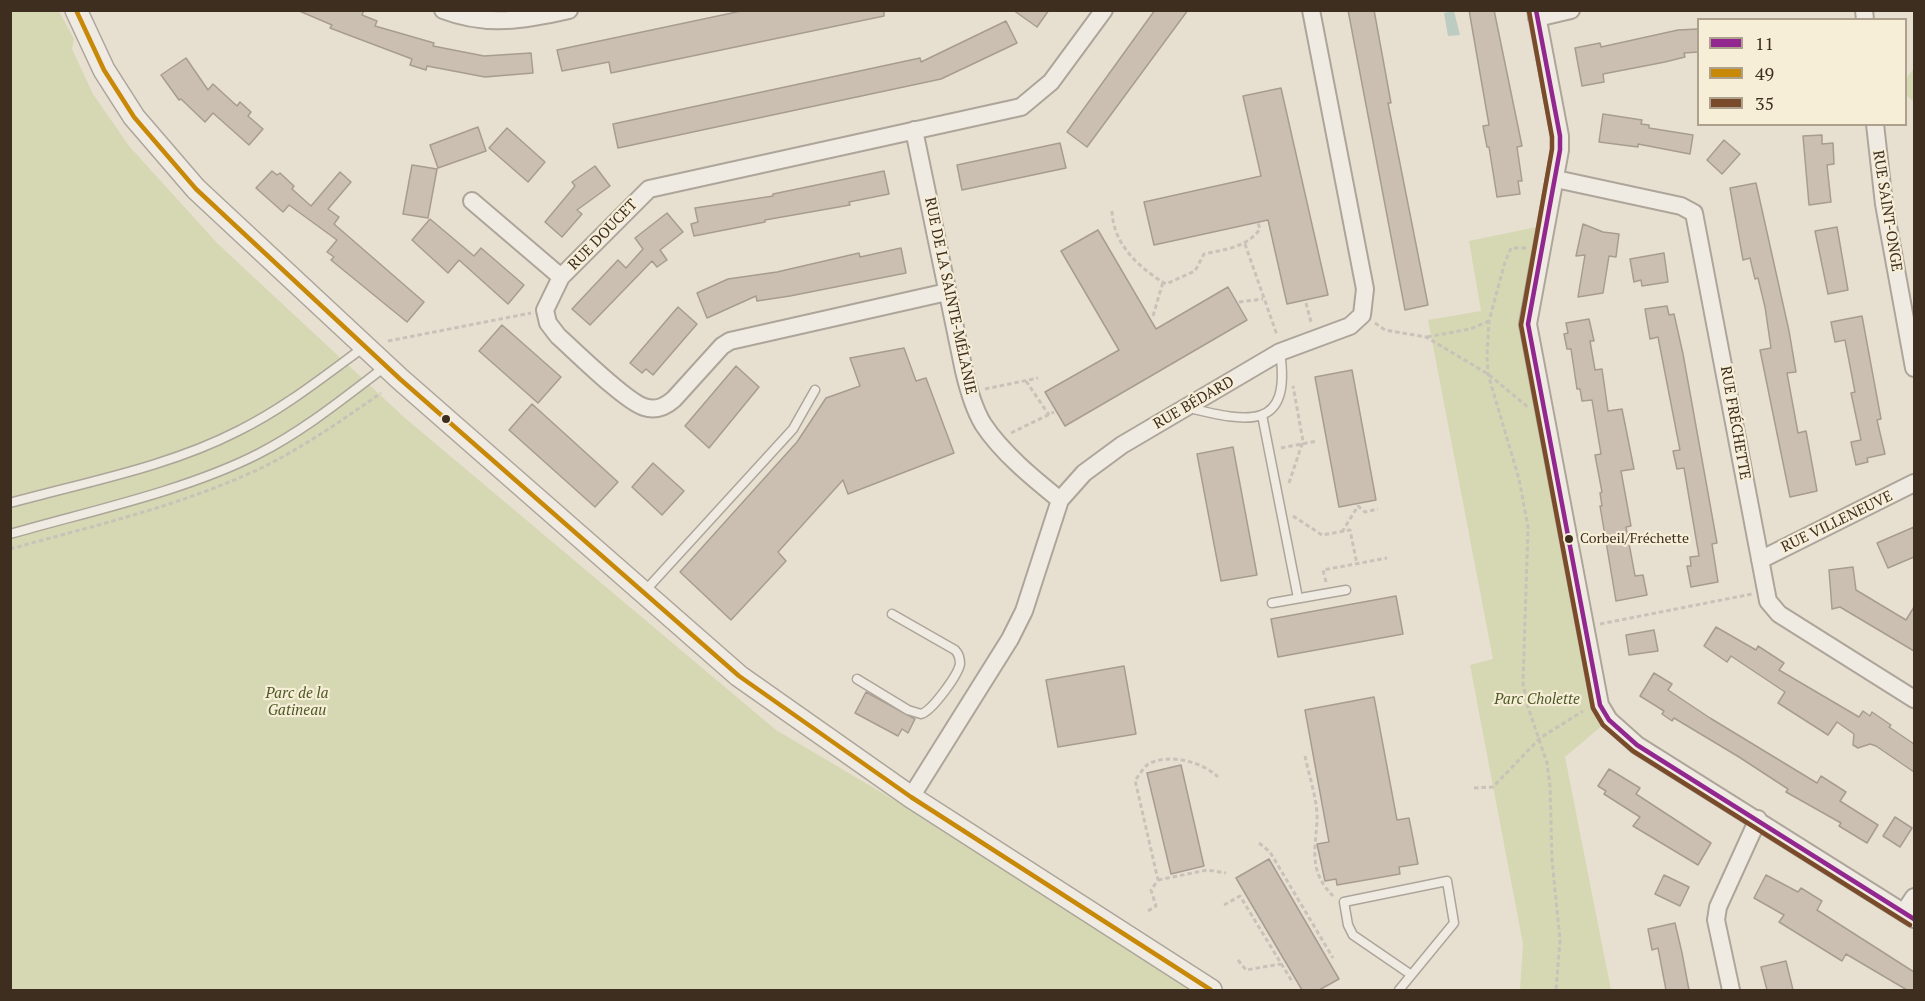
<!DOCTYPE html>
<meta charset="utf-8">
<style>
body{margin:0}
#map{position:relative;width:1925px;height:1001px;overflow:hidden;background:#e7e0d1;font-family:"PT Serif",serif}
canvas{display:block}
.frame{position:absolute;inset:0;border:12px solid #3d2e20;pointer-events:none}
.legend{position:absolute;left:1697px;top:18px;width:210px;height:108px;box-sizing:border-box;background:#f7eed8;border:2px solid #ada18e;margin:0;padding:8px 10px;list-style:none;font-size:18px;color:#3d2e20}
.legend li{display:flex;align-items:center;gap:12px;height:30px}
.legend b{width:30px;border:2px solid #ada18e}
</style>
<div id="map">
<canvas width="1925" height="1001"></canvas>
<div class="frame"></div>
<ul class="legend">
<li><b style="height:8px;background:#922790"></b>11</li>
<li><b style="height:8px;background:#c88808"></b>49</li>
<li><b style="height:8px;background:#7a4b2a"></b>35</li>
</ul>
</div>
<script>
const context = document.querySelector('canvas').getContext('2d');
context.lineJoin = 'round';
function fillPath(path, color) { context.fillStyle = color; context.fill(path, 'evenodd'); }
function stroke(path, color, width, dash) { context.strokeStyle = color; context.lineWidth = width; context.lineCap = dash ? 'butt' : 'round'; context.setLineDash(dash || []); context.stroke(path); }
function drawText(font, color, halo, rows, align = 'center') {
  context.font = font + ' "PT Serif",serif'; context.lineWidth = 4.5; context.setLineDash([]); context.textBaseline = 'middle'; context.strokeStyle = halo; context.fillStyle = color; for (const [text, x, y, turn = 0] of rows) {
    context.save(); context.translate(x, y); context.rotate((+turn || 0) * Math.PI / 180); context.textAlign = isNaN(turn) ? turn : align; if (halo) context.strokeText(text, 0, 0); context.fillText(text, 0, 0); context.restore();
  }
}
fillPath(new Path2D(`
 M10,11H59L74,39L72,49L93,94L129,146L218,244L405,418L776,730L1215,990H11Z
 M1914,68V102L1906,95V79Z
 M1546,225L1530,303L1609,720L1565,757L1611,990H1520L1523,944L1470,665L1493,659L1428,320L1481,311L1469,241Z`), '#d6d7b3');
fillPath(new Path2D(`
 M1454,11L1460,35L1448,36L1444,13Z`), '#bcccc2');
const building = new Path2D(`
 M297,10H364L362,15L377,21L375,26L434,43L433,46L484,56L531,53L533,73L485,77L427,66L426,70L410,65L412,59L330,28L332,25Z
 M746,10H884V16L611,73L609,62L562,71L557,50Z
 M1013,10H1049L1037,27Z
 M1155,10H1188L1087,147L1067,132Z
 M1348,10H1374L1391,103H1388L1428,305L1405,310Z
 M1469,10H1494L1522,146L1517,147L1522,181H1518L1520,194L1497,197L1489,147H1487L1483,126L1489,125Z
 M1006,21L1017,43L941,79L618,148L613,124L920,58L921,62Z
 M1698,29V52L1684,53L1685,57L1665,62L1603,74L1604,82L1582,86L1575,48L1600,43L1601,47L1678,30Z
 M186,58L208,90L213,84L237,106L240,102L251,112L248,116L263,129L249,145L213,113L205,122L181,99L179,100L161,75Z
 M1281,88L1328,295L1287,304L1268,220L1154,245L1144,202L1261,176L1243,96Z
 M1603,114L1642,120L1641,124L1649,125V128L1693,135L1690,154L1638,144V147L1599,142Z
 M478,127L486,151L438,168L430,145Z
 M507,128L545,162L528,182L489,148Z
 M1822,135V144L1833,143L1834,164L1827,165L1831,202L1809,205L1803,136Z
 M1724,140L1740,154L1722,174L1707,160Z
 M1060,143L1066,168L962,190L957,165Z
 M412,165L437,169L428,218L403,214Z
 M595,166L610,186L577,210L582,214L562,237L545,222L575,186L572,182Z
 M272,171L277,175L280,173L294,186L292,189L311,206L340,172L351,182L328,209L339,217L334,224L424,302L407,322L331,260L334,257L327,252L337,240L289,205L283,212L256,188Z
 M884,171L889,194L849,202L850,205L765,220V222L694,236L691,224L698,222L695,208L773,196V194Z
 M1756,183L1789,331L1796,372L1787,373L1798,433L1806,431L1817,491L1790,497L1760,350L1771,348L1765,307L1758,278L1755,279L1750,258L1743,260L1730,188Z
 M667,213L683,232L660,250L667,260L657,267L652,261L590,325L572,309L618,260L626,268L643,249L635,238Z
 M430,219L474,256L481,248L524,285L508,304L459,260L448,273L412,240Z
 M1583,224L1603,232L1619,234L1616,257L1609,256L1603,293L1578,297L1585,255L1576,256Z
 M1837,227L1848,290L1828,294L1815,231Z
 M1098,230L1156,329L1228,287L1247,320L1065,426L1045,392L1119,350L1061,251Z
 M901,248L906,273L790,296L757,301L756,296L707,318L697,293L728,279L777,272L859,253L860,257Z
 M1664,253L1668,282L1642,286L1641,280L1634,282L1630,259Z
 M1667,306L1669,315L1674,314L1683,354L1717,543L1712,544L1718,582L1691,587L1687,566H1691L1690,557L1699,556L1684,468L1677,469L1673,451L1680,450L1658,337L1650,339L1645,309Z
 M678,307L697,324L653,375L646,369L642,373L630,363Z
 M1862,316L1881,419L1877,420L1885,454L1867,458L1868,462L1856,465L1851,442L1861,440L1851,393L1855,392L1845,340L1835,342L1831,322Z
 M1589,319L1594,341H1590L1595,370L1602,369L1608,411L1622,409L1634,469L1621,471L1631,526L1626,527L1635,576L1643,575L1647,595L1616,601L1600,506H1602L1600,493L1602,492L1595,455L1601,454L1592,400L1582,401L1580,389H1577L1571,349H1567L1564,334L1568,333L1566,323Z
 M502,325L561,377L538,403L479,351Z
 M904,348L916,381L926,378L954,453L848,494L843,480L778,552L786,561L731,620L680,572L797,442L826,398L860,386L850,358Z
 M736,366L759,387L709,448L685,426Z
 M1352,370L1376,500L1339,507L1315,377Z
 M532,404L618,482L595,507L509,430Z
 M1233,447L1257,575L1221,581L1197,454Z
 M653,463L684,491L662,515L632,487Z
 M1914,527V557L1888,568L1877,543Z
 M1853,567L1856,590L1906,620L1914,607V651L1840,607L1832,609L1829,570Z
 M1396,596L1403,634L1278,657L1271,619Z
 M1716,627L1756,650L1758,646L1784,663L1779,670L1859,717L1863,711L1870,716L1872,712L1891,725L1889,727L1914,744V772L1876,746L1870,744L1858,748L1853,745L1854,734L1837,722L1828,735L1778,703L1785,692L1731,656L1727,662L1704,646Z
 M1654,630L1658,651L1629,655L1626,635Z
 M1124,666L1136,734L1058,747L1046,680Z
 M1654,673L1672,684L1668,690L1710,718L1817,783L1821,776L1846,792L1840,801L1878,825L1867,843L1839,826L1841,823L1786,792L1788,789L1739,757L1674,718L1672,721L1662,714L1664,711L1640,696Z
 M866,692L915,719L908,733L902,729L898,736L855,713Z
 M1374,697L1397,820L1409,818L1418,864L1399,867L1400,874L1337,885L1336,879L1325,881L1317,844L1329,842L1305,710Z
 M1181,765L1204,866L1171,874L1147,773Z
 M1609,769L1640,788L1636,794L1711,843L1698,865L1633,826L1640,817L1604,794L1606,791L1598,786Z
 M1895,817L1912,828L1900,847L1883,836Z
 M1269,859L1339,979L1319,990H1302L1236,878Z
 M1664,875L1689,887L1680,906L1655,894Z
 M1766,875L1798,892L1801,888L1822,901L1817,910L1914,972V990H1907L1846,954L1842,961L1779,922L1784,915L1754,898Z
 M1675,923L1682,953L1689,990H1666L1658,948L1652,950L1648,929Z
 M1786,961L1793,990H1767L1761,967Z`);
fillPath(building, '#cbbfb2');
stroke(building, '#a89c90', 1.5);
const service = new Path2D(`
 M1189,408C1247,422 1292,432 1280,352
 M1262,415L1298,598
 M10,503C86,482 168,467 238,431C283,409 323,377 364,347
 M10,534C90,511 185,491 258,454C305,430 345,397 386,366
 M644,592L793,429L815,390
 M1272,603L1346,590
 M857,679L908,710L921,714C932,711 958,675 960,664C960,658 959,654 955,650L892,614
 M1399,990L1454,923L1447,881L1344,902L1348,925L1353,935L1410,974`);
const minor = new Path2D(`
 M443,10C487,27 525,20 569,10
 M1536,10L1560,136V150L1528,324L1600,705L1609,720L1637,745L1914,919
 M1864,10L1865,20
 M1537,18L1571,10
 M1875,124L1884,204L1914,368
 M914,130L964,371C968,388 974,409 983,424C1002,453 1034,479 1060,500
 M1556,179L1681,206L1694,213L1768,601L1779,614L1914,699
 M472,201L561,277
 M947,292L730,341L722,346L674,399C665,407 656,411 644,407C625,401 576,352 558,336L548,323L545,310L561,277L649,189L1021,107L1051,82L1104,10
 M1760,560L1914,483
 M911,797L1010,639L1024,611L1060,500L1084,473L1122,445L1280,352L1350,326L1362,315L1365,289L1311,10
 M1904,912L1914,897
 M1731,990L1716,920L1718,907L1758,819`);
const tertiary = new Path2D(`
 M76,10L104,70L134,117L196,189L400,379L739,676L911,797L1211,990`);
stroke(service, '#ada599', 11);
stroke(minor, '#ada599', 20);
stroke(tertiary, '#ada599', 24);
stroke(new Path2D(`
 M1112,211C1113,244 1139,268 1166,284L1195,271L1204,254C1226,249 1246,248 1260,229L1256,217
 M1245,244L1277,335
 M1526,248H1511L1505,262L1489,321L1487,355L1488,374L1519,479L1528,527L1523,683L1528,707L1547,763L1550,785L1552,860L1560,940L1556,990
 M1239,302L1263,299
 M1306,303L1311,322
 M1153,316L1163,282
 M1375,323L1385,330L1426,337L1488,374L1529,408
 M1427,337L1470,329L1489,321
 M388,341L531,313
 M1026,381L1049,415
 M985,389L1038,378
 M1011,433L1054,412
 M1281,448L1317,441
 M1289,483L1303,441L1293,386
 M1293,516L1322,535L1350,530L1357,564
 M1342,532L1358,506L1365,512L1378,509
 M10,549C93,526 179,506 257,470C301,449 341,421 381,393
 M1326,582L1323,570L1387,558
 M1600,624L1752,594
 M1305,756C1309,776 1318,801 1317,821C1315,853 1309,871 1333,896
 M1474,788L1493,787L1540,738L1583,711
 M1259,843L1270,852L1333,958
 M1158,880L1207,870L1226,873
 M1224,905L1240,896L1293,983
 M1148,911L1156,906L1151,890L1158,880L1135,780C1139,776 1143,768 1147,765C1167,752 1203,762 1218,777
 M1238,960L1246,970L1281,964`), '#c8c2b9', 3, [4.5, 3]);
stroke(service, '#efebe3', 8);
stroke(minor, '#efebe3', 16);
stroke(tertiary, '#efebe3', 21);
stroke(new Path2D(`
 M1536,10L1560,136V150L1528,324L1600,705L1609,720L1637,745L1914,919`), '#922790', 4.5);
stroke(new Path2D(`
 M76,10L104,70L134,117L196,189L400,379L739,676L911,797L1211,990`), '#c88808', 4.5);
stroke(new Path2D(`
 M1529,11L1552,137V149L1521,325L1593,708L1603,725L1633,751L1910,925`), '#7a4b2a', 4.5);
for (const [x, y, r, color] of [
 [446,419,5,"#3d2e20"],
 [1569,539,5,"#3d2e20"]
]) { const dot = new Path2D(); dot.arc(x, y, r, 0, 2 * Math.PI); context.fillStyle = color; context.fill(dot); stroke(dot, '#f7eed8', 2); }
drawText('14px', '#3d2e20', '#f7eed8', [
 ["Corbeil/Fréchette",1580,539]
], 'left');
drawText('15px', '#3d2e20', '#f7eed8', [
 ["RUE SAINT-ONGE",1887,211,81],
 ["RUE DOUCET",603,235,-46],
 ["RUE DE LA SAINTE-MÉLANIE",950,296,78],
 ["RUE BÉDARD",1194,403,-30],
 ["RUE FRÉCHETTE",1735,423,80],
 ["RUE VILLENEUVE",1837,522,-26]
]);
drawText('italic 15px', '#4d5a26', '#f7eed8', [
 ["Parc de la",297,694],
 ["Gatineau",297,711],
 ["Parc Cholette",1537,700]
]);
</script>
